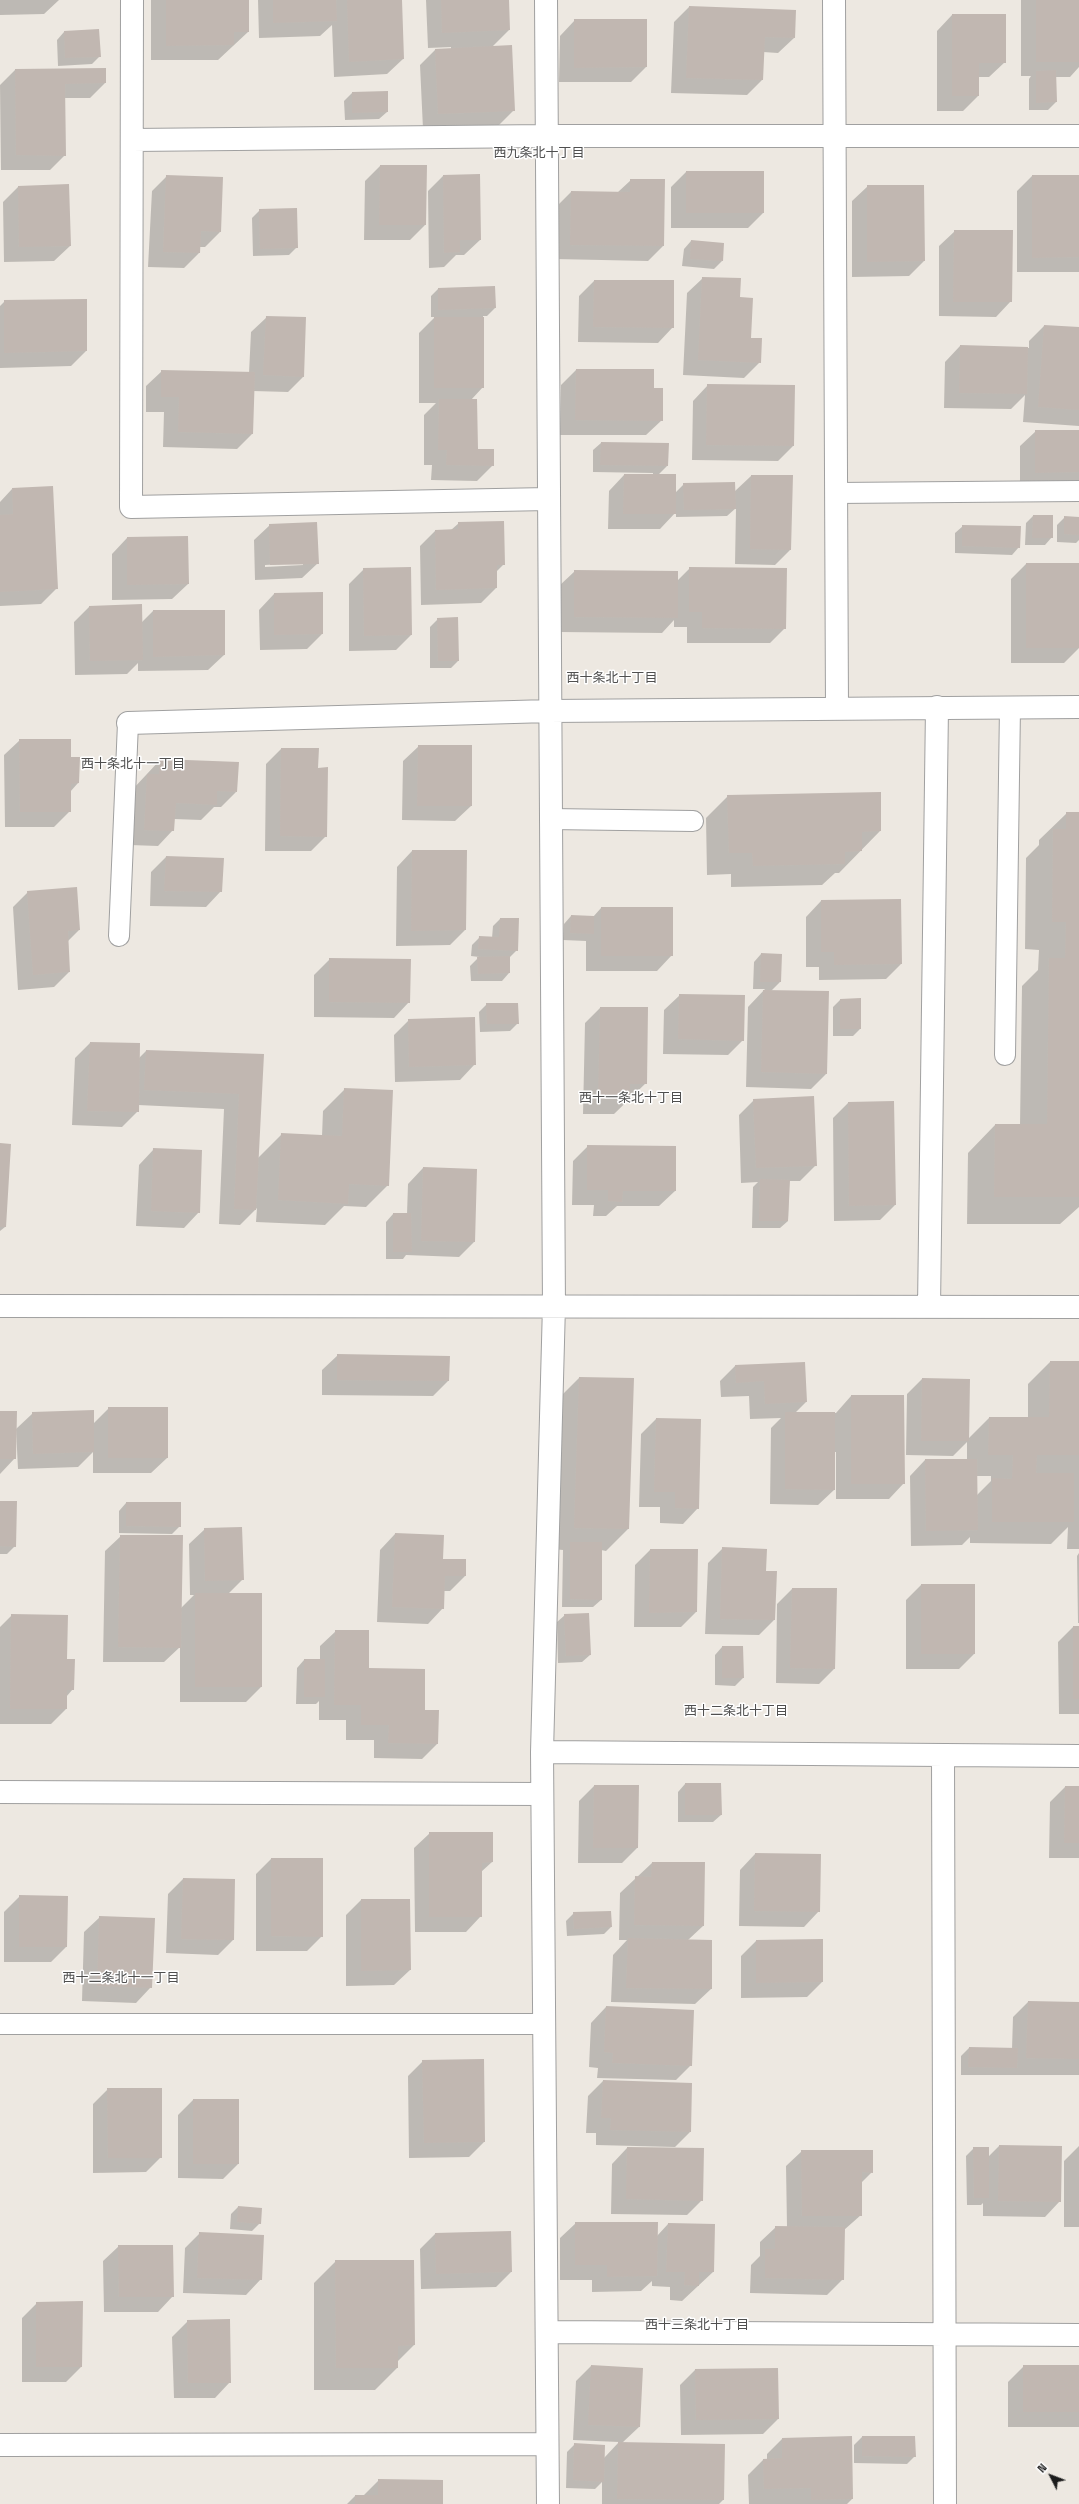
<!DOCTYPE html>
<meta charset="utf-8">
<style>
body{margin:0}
#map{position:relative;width:1079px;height:2504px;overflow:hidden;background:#ede8e1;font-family:"Space Grotesk",sans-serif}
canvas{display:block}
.north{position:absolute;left:1031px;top:2456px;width:40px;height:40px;-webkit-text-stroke:3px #fff;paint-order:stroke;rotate:312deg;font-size:11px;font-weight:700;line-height:16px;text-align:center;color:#1c1c1c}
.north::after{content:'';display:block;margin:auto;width:14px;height:18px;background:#1c1c1c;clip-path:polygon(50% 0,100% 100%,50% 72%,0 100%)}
</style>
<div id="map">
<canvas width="1079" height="2504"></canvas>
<div class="north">N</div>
</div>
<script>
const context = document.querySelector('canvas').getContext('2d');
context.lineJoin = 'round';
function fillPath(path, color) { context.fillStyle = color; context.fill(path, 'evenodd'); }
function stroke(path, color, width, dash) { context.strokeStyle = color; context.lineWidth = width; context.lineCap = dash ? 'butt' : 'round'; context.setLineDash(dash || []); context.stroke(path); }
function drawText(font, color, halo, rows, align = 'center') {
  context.font = font + ' "Space Grotesk","Noto Sans JP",sans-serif'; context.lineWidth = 3; context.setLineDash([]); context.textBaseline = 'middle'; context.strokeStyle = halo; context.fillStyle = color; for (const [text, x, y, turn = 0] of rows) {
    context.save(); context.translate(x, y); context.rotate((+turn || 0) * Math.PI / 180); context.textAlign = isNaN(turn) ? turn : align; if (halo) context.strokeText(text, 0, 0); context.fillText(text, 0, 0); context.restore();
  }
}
fillPath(new Path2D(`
 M0,0H59L44,14L0,15Z
 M151,0H248V32L218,60H151Z
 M258,0H401L403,59L387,74L334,77L332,25L320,36L259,38Z
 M426,0H508L509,30L492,47L514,110L498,126L423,129L420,65L435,50L451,49V47L428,48Z
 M1021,0H1079V67L1070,77H1055L1056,102L1048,110H1029V79L1031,76H1021Z
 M689,7L794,38L778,53L763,52L762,80L747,95L671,93L674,22Z
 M952,15H1005V62L989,77H978V96L963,111H937V31Z
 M575,20H646V67L631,82H559L560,36Z
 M64,32L100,56L92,64L58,66L57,40Z
 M15,70L105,83L90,98H64L65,155L50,170H1L0,85Z
 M352,93L387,112L379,119L345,120L344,101Z
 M380,166L425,225L410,240H364L365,181Z
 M686,172L763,213L748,228H671V187Z
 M167,176L220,232L205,247H199V253L184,268L148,267L152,191Z
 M443,176L480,240L464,255H456L444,267L429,268L428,191Z
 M1032,176H1079V272H1017V191Z
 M631,180L663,246L648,261L555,259L556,207L571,192H618Z
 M68,185L70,246L54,261L4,262L3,202L18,187Z
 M868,186H923L924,261L909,276L852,277V201Z
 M260,210L297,247L289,255L253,256L252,218Z
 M955,231L1011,301L996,317L939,316V246Z
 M691,241L722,261L714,269L682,266L684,249Z
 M703,278L739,298L750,338L760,362L744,378L683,375L687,293Z
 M594,281L673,327L658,343L578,342L579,296Z
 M438,289L495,308L487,316H483V387L471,400L477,450L493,465L477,481L431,480L432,465H424V415L436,403H419V333L435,317H431V296Z
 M5,301L86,351L71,366L0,368V306Z
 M267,317L303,377L288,392L253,391L252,434L237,449L163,447L164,412H146V386L162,371L249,373L251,332Z
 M1044,326L1079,328V426L1023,422L1025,395L1011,409L944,408L945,362L960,346L1029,348V341Z
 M576,370L653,389L662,420L646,435H560L561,385Z
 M708,385L793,446L778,461L692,460L693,401Z
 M1036,431H1079V485L1020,487V446Z
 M601,443L667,466L658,475L675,493L684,484L734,492L751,476L790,550L775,565L735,564L736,508L727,516L676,517V512L660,529H608L609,491L624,475H653V473L593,472V450Z
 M12,489L56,589L41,604L0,606V502Z
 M1033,516L1052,537L1045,545H1025L1026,523Z
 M1065,517L1079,518V540L1076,543L1057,542V525Z
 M459,523L504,564L496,572V588L481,603L421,605L420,546L435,531L451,530Z
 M270,525L318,563L302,578L255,580L254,540ZM303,563V565L265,567V565Z
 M963,526L1019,547L1012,555L955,553V533Z
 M127,538L188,584L172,599L112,600V554Z
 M1026,564H1079V648L1064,663H1011V579Z
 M410,568L411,635L396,650L349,651V584L364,569Z
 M690,568L785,628L770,643H687V627H674V620L662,633L559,632V586L575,571L677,581Z
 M274,594L322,634L307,649L260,650L259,610Z
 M89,607L141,623L153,611L224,655L208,670L138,671V663L127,674L75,675L74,622Z
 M438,619L458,661L451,668H430V627Z
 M20,740L78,783L70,792V811L54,827H5L4,755Z
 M419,746L471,806L455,821L402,820L403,761Z
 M281,749L317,769L326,836L311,851H265L266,764Z
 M160,760L236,792L221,807H214L201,820L174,819L173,830L158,846L130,845L132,790Z
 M728,796L880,831L839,873H835L822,885L731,887V874L707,875L706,818Z
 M1067,813H1079V1207L1060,1224H967L968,1153L995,1125H1020L1022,986L1038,970L1039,950L1025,949L1026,858L1039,845V840Z
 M412,851L465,930L450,945L396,946L397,867Z
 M166,857L221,891L206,907L150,906L151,872Z
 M28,892L79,930L68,941L69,972L54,987L18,990L13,907Z
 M900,900L901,964L886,979L819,980V967H806V917L821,901Z
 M601,908L672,955L657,971H586V941L563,940L564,924L571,916L593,917Z
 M500,919L517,950L509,958V973L502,981H471L470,966L479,957L471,956L472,945L480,937L492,938L493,926Z
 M761,954L780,982L771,991L826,1074L811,1089L746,1087L748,1007L765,989H753L754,962Z
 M330,959L409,1002L394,1018L314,1017V975Z
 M680,995L743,1040L728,1055L663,1054L664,1010Z
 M840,1000L860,1029L853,1036H833V1007Z
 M487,1004L518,1023L510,1031L480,1032L479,1012Z
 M600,1008H647L646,1083L614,1114H583L585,1023Z
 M409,1020L475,1064L460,1080L395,1082L394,1035Z
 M90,1043L139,1058L146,1051L263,1055L258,1158L282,1134L322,1136L323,1111L345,1089L388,1185L366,1207L344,1206L325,1225L256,1222L257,1208L240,1225L219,1224L224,1109L138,1105V1111L122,1127L72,1125L75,1058Z
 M754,1100L816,1165L800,1181H789L788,1221L780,1228H752L753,1187L758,1182L741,1183L739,1115Z
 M848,1103L895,1205L880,1220L834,1221L833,1118Z
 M0,1144L5,1227L0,1231Z
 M588,1146L675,1147V1191L659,1206H617L606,1216H593L594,1205H572L573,1161Z
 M154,1149L199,1212L184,1228L136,1226L139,1165Z
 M423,1168L474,1242L459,1257L406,1255L403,1259H386V1222L393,1214H407L408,1184Z
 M338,1355L448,1381L433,1396L322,1395V1370Z
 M1050,1362H1079V1549H1067L1068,1527L1051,1544L970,1543V1537L962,1545L911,1546L910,1476L925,1460H967V1442L953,1456L906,1455L907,1394L922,1379L968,1439L989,1418H1028V1384ZM976,1476H991V1481L977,1495Z
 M735,1366L806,1402L795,1413H836L851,1396H903L904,1483L889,1499H836V1452H834V1490L818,1505L770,1504L771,1428L781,1418L750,1419L749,1396L721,1397L720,1381Z
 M579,1378L628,1529L606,1551L601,1550V1600L593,1607H562L563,1550L552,1549L557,1400Z
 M109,1408L167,1458L151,1473H93V1452L78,1467L18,1469L16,1429L33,1413L93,1424Z
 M0,1412L15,1458L0,1474Z
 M656,1419L698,1508L683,1524L660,1523V1507H639L641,1434Z
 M0,1502L15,1546L7,1554H0Z
 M126,1503L180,1526L172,1534L119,1533V1511Z
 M205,1529L243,1579L228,1594L261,1687L246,1702H180V1647L164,1662H103L105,1551L121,1536L180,1609L194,1595H190L189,1544Z
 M395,1534L442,1560L465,1576L450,1591H443V1608L428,1624L377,1622L380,1550Z
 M723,1548L765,1572L774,1620L759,1635L705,1634L708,1563Z
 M650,1550L696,1612L681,1627H634L635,1565Z
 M1079,1553V1623H1078L1077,1556Z
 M921,1585L974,1654L959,1669H906V1600Z
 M792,1589L834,1669L819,1684L776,1683L777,1604Z
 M12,1615L73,1689L66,1697V1709L51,1724H0V1627Z
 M565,1615L590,1655L582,1662L558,1663L557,1622Z
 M1073,1627H1079V1714H1059L1058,1642Z
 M336,1631L368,1669L424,1711L437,1744L422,1759L374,1758V1740H346V1720H319V1701L316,1704H296L297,1668L304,1660H320V1646Z
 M722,1647L743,1678L735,1686L715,1685V1655Z
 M685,1784L721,1815L713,1822H678V1792Z
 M594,1786H638L637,1848L622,1863H578L579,1801Z
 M1065,1787H1079V1858H1049L1050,1802Z
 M430,1833L492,1862L481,1872V1916L466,1932H415L414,1848Z
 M755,1854L819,1911L804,1927L739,1926L740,1870Z
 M271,1859L322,1936L307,1951H256V1874Z
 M652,1863L703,1926L688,1940L711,1941V1989L695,2004L611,2002L613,1955L627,1940H619L620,1893Z
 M183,1879L233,1940L218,1955L166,1953L168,1894Z
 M20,1896L66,1947L51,1962H4V1912Z
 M361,1900L410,1970L394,1985L346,1986V1915Z
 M574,1913L611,1927L604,1934L567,1936L566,1921Z
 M100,1917L151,1987L136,2003L82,2001L84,1932Z
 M822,1940V1982L807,1997L741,1998V1956L756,1941Z
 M1028,2002L1079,2003V2075H961V2056L969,2048L1012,2049L1013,2017Z
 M606,2007L691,2065L676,2080L597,2078L598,2068L589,2067L591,2023Z
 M423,2061L484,2142L469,2157L409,2158L408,2076Z
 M603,2081L690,2132L675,2147L596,2145V2133H586L588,2096Z
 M108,2089L161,2157L146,2172L93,2173V2104Z
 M193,2100L238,2164L223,2179L178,2178V2115Z
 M999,2146L1060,2201L1045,2217L983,2216V2203L981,2205H967L966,2156L974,2148L988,2157Z
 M1079,2146V2227H1064V2161Z
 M627,2148L702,2200L687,2215L611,2214L612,2164Z
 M802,2151L872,2172L861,2183V2215L844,2230L843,2279L827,2295L750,2293L751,2265L760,2256V2242L776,2227H787L786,2166Z
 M238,2207L260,2223L252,2231L230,2229L231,2214Z
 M576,2223L657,2236L668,2224L714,2225L713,2272L682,2301L670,2300V2287L652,2286V2281L641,2291L592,2292V2280H560V2238Z
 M200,2233L261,2279L246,2295L183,2293L185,2248Z
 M435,2234L511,2272L496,2287L421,2289L420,2249Z
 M119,2246L173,2296L158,2312H104L103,2261Z
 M336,2261L414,2345L397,2362V2368L375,2390H314V2283Z
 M37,2303L81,2367L66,2382H22V2318Z
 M188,2321L230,2382L215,2398H174L172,2337Z
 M591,2366L639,2427L622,2443L723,2500L719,2504H602V2482L595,2489L566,2488L567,2452L575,2444L604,2458L619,2442L573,2440L576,2381Z
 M1024,2366H1079V2427H1008V2382Z
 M695,2370L778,2419L763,2434L681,2435L680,2385Z
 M862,2437L915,2456L907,2464L854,2463V2445Z
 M782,2439L852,2499L847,2504H749L748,2475L763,2460H767V2454Z
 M379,2480L442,2504H347L355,2496H363Z`), '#0003');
fillPath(new Path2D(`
 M166,0H249V32H234V45L166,46Z
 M273,0H336L337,21L273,23Z
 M347,0H402L404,59L349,62Z
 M441,0H509L510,30L442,33Z
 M1036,0H1079V62H1036Z
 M689,6L796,10L795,38L765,37L763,80L686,78Z
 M952,14H1006V63H979V96H952Z
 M574,19H647V67L574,68Z
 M99,29L101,57L65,58L64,31Z
 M512,45L515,111L438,114L435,49Z
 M106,68V83L65,84L66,156L16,155L15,69Z
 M1056,70L1057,102L1036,103V71Z
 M388,91V112L352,113V92Z
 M380,165H427L426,225H379Z
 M686,171H764V213H686Z
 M480,174L481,240H460V252L444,253L443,175Z
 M166,175L223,177L221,232L201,231L200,253L163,252Z
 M1032,175H1079V257L1032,258Z
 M630,179H665L664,246L570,245L571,191L630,192Z
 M69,184L71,246L19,247L18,186Z
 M867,185H924L925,261L867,262Z
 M297,208L298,248L260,249L259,209Z
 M954,230H1013L1012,302H953Z
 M691,240L724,243L723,261L690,259Z
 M702,277L741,278L740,297L753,298L751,338H762L761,363L698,360Z
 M594,280H674V328L593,327Z
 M495,286L496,308L438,310V288Z
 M87,299V351L4,353V300Z
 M266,316L306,317L304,377L263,375Z
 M434,317H484V388H434Z
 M1044,325L1079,327V410L1038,407Z
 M960,345L1028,347L1027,394L959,393Z
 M576,369H654V388H663V421L575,420Z
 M161,370L255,372L253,434L178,432L179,397H161Z
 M707,384L795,385L794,446L706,445Z
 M439,399H477L478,449H494V466L446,465L447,450H438Z
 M1035,430H1079V472L1035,473Z
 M601,442L669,443L668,466L600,465Z
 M624,474H676V514H623Z
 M751,475H793L791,550L750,549Z
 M735,482L736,509L684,510L683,483Z
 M53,486L58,589L0,592V515L13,514L12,488Z
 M1033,515H1053V538H1032Z
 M1064,516L1079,517V535L1064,534Z
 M504,521L505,565H497V588L436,590L435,530L458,529V522Z
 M317,522L319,564L270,565L269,524Z
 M962,525L1021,526L1020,548L962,546Z
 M188,536L189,584L127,585V537Z
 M1026,563H1079V648H1026Z
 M411,567L412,635L364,636L363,568Z
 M689,567L787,568L786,629L702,628V612H689Z
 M574,570L678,571V618L574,617Z
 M323,592V634L274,635V593Z
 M142,604L143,660L90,661L89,606Z
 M153,610H225V655L153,657Z
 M458,617L459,661H438L437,618Z
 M19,739H71V757H80L79,783L71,784V812H20Z
 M418,745H472V806H417Z
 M281,748H319L318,768L328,767L327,837L280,836Z
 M160,759L239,762L237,792L217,791V805L176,803L174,831L144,830L147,774H159Z
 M881,792V831L862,832V851L845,852V864L753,866L752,853H729L727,795Z
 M1066,812H1079V1197H994L995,1124H1047L1049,958H1065L1066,922H1052L1053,829H1066Z
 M412,850H467L466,930L411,931Z
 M166,856L224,858L222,892L164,891Z
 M77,887L80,930L68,931L70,972L33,975L27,891Z
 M901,899L902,964L834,965V952H821V900Z
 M601,907H673V956H601Z
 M571,915L594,916V934L570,933Z
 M500,918H519L518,951L478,949L479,936L499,937Z
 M761,953L782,954L781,982H760Z
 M510,956V973L478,974L477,957Z
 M329,958L411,959L410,1003L329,1002Z
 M763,990L829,991L827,1074L761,1072Z
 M679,994L745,995L744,1041L678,1039Z
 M861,998V1029H840V999Z
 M486,1003H518L519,1024H487Z
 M600,1007H648L647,1084H630V1099H598Z
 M475,1017L476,1065L409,1067L408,1019Z
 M90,1042L140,1043L139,1112L87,1111Z
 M146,1050L264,1054L256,1210L234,1209L239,1094L144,1090Z
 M344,1088L393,1090L389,1186L349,1184L348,1204L278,1200L281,1133L342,1136Z
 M814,1096L817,1166L756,1168L753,1099Z
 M894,1101L896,1205L849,1206L848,1102Z
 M0,1143L11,1144L6,1227H0Z
 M587,1145L676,1146V1191H623L622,1202L608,1201V1190H587Z
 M153,1148L202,1150L200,1213L151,1211Z
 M423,1167L477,1169L475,1242L421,1241Z
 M760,1179L790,1180L788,1221H759Z
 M393,1213H411L412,1252H393Z
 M337,1354L450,1356L449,1381L337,1380Z
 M1050,1361H1079V1455H1037L1036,1473H1074V1522H992V1478L1012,1479L1013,1455H988L989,1417H1049Z
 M805,1362L807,1402L765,1404L764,1381L736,1383L735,1365Z
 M579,1377L634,1378L629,1529L574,1528Z
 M922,1378L970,1379L969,1441H921Z
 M851,1395H904L905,1484H851Z
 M108,1407H168V1458H108Z
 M94,1410V1452L33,1454L32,1412Z
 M0,1411H17L16,1459H0Z
 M785,1412H835V1490L785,1489Z
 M656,1418L701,1419L699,1509L675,1508V1492H654Z
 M925,1459H977L978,1530L926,1531Z
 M0,1501H17L16,1547L0,1546Z
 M126,1502H181V1527L126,1526Z
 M242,1527L244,1580L205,1581L204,1528Z
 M395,1533L444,1535L443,1559H466V1576H445L444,1609L392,1607Z
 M120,1535H183L181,1648L118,1647Z
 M570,1542H602V1600L570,1599Z
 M722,1547L767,1549L766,1571H777L775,1620L720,1619Z
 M650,1549H698L697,1612L649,1613Z
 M921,1584H975V1654H921Z
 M792,1588H837L835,1669L790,1668Z
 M195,1593H262V1687H195Z
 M589,1613L591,1655L566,1656L564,1614Z
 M11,1614L68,1615L67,1659H75L74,1690H67V1709H10Z
 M1073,1626H1079V1699H1073Z
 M335,1630H369V1668L425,1669V1710H439L438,1744L388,1743L389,1725H361V1705H334Z
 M722,1646H743L744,1678H722Z
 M304,1659H325V1697H304Z
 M685,1783H721L722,1815H685Z
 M594,1785H639L638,1848H593Z
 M1065,1786H1079V1843H1064Z
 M429,1832H493V1862L482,1863V1917H429Z
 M755,1853L821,1854L820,1912L754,1911Z
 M271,1858H323V1937L271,1936Z
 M652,1862H705L704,1926L634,1925L635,1876L651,1877Z
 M183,1878L235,1879L234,1940L181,1939Z
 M19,1895L68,1896L67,1947H19Z
 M361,1899H410L411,1970L361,1971Z
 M611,1911L612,1927L574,1929L573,1912Z
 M99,1916L155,1918L152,1988L97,1986Z
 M628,1938L712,1940V1989L626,1988Z
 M823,1939V1982L756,1983V1940Z
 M1028,2001L1079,2002V2059L1026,2058Z
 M606,2006L694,2010L692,2066L612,2063L613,2053L604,2052Z
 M969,2047L1018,2048L1017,2068L968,2067Z
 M484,2059L485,2142L424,2143L422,2060Z
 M603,2080L692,2083L691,2132L610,2130L611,2118H601Z
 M107,2088H162V2158H108Z
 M193,2099H239V2164H193Z
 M999,2145L1062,2146L1061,2202L998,2201Z
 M627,2147L704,2148L703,2201L626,2199Z
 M973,2147H989V2198H974Z
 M801,2150H873V2173L862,2172V2216H802Z
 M238,2206L262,2208L261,2224L237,2222Z
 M575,2222H658L657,2276L607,2277V2265H575Z
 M668,2223L715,2224L714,2272H699V2286L684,2285L685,2272H666Z
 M775,2226L845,2227L844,2280L765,2278V2249H775Z
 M511,2231L512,2272L436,2274L435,2233Z
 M199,2232L264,2235L262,2280L197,2278Z
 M118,2245H173L174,2297H119Z
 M335,2260H414L415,2345L398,2346V2368H336Z
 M83,2301L82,2367H36V2302Z
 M230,2319L231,2383H188L187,2320Z
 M591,2365L643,2368L640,2427L588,2425Z
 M1023,2365H1079V2412H1023Z
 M778,2368L779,2419L696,2420L695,2369Z
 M852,2436L853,2499L811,2500V2488L764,2489L763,2459L782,2458V2438Z
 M862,2436H915L916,2457L862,2456Z
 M618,2442L725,2444L724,2500L617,2499Z
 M574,2443L605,2445L604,2482L573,2480Z
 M378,2479L443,2480V2504H355V2495H378Z`), '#c1b7b1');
const lane = new Path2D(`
 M836,493L1079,491
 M550,819L693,821
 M119,936L128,723
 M1005,1055L1010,707
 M0,2024H544`);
const street = new Path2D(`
 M132,0L131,507L548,499
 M546,0L554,1305L542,1752L548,2504
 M834,0L837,708
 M132,140L547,136H1079
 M128,723L549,711L1079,707
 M0,1306L1079,1307
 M929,1307L937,707
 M542,1752L1079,1756
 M943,1755L945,2504
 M0,1792L542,1794
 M547,2332L1079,2335
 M0,2445L547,2444`);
stroke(lane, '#a0a0a0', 22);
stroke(street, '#a0a0a0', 24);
stroke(lane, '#fff', 20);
stroke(street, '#fff', 22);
drawText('13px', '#4f4f4f', '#fff', [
 ["西九条北十丁目",539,153],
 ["西十条北十丁目",612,678],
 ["西十条北十一丁目",133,764],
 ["西十一条北十丁目",631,1098],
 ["西十二条北十丁目",736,1711],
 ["西十二条北十一丁目",121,1978],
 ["西十三条北十丁目",697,2325]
]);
</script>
